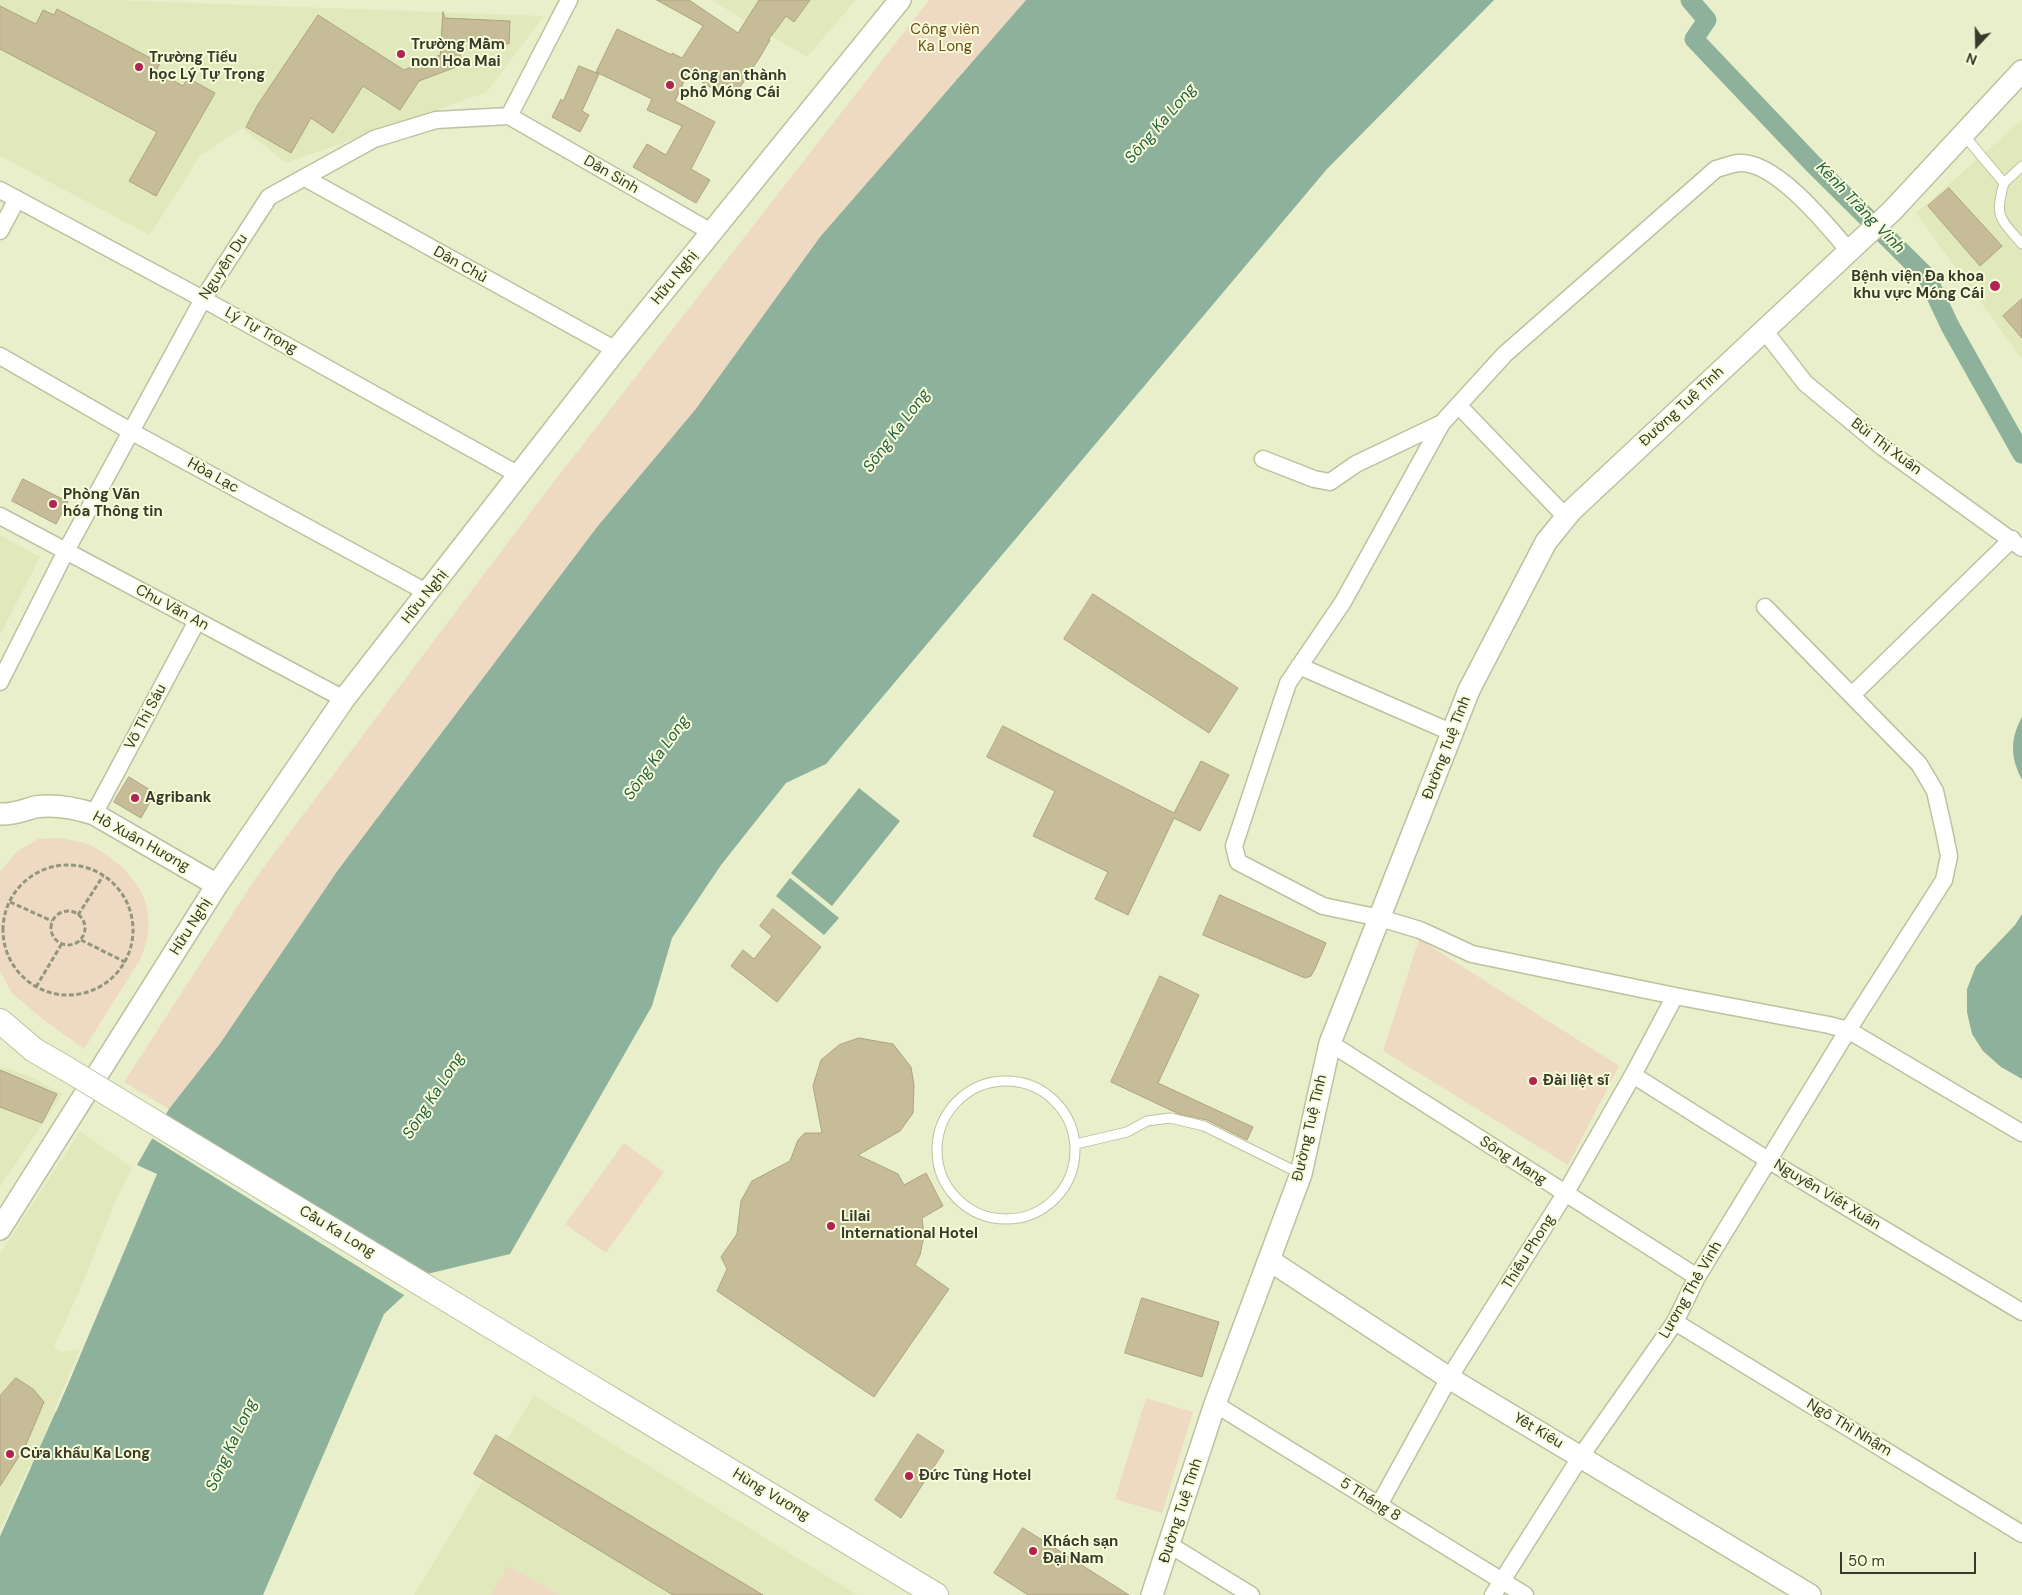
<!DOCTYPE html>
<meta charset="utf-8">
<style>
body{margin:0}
#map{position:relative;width:2022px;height:1595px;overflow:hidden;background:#e9efcb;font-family:"DM Sans",sans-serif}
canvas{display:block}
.north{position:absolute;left:1952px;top:20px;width:50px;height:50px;-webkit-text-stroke:4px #f7fdd8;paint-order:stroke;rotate:201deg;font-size:14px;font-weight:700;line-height:20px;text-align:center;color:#373a2b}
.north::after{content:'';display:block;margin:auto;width:18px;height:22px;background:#373a2b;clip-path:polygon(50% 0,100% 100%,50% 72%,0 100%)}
.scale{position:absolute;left:1840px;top:1552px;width:136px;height:22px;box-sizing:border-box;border:2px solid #373a2b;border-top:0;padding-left:6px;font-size:15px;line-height:18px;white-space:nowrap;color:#373a2b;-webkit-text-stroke:4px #f7fdd8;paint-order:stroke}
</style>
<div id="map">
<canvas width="2022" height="1595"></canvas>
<div class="north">N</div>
<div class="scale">50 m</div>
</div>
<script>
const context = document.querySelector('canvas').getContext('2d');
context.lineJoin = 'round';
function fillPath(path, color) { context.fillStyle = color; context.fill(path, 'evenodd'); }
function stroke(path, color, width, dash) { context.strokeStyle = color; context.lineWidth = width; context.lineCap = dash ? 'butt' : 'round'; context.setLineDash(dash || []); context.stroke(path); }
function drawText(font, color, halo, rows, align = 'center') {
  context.font = font + ' "DM Sans",sans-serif'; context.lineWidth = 4; context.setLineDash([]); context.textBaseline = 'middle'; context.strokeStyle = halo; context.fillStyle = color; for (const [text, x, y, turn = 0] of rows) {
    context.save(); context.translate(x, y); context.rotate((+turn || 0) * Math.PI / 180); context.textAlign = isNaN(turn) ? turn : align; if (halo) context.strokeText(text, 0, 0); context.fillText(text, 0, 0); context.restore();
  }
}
fillPath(new Path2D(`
 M0,0H112L544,16L487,92L286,163L242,128L200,156L150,235L0,156Z
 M711,0H856L807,57Z
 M2022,120V359L1916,213Z
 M0,535L40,557L0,635Z
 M0,1068L10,1069L31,1077L63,1094L0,1187Z
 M80,1131L132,1168L114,1204L81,1287L54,1347L62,1352L83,1348L0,1534V1254Z
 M534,1395L857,1595H414Z`), '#e1e8bc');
fillPath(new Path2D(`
 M929,0H1026L820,237L695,410L597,527L338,870L219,1045L169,1109L124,1082L257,876L542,497Z
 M61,838C70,840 79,841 88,844C98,849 108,856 117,863C149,891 157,921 140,960L84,1049L41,1018L12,993L0,971V872L17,851L38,839Z
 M1419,939L1619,1066L1568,1165L1383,1051Z
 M624,1143L664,1172L606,1253L565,1224Z
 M1146,1398L1193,1412L1162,1513L1115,1499Z
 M508,1566L553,1591L560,1595H491Z`), '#eedac2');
fillPath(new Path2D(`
 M1026,0H1494L1327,169L826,764L786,783L721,865L672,938L652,1006L510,1254L427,1274L384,1314L263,1595H0V1536L68,1384L157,1174L137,1165L169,1109L219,1045L338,870L597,527L695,410L820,237Z
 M2022,717V780C2010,757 2010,739 2022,717Z
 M859,788L900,821L832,906L791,873Z
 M790,878L839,918L824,935L776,896Z
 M2022,914V1079L2001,1067L1983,1051L1972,1034L1967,1012V989L1976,966L2015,925Z`), '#8db19b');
fillPath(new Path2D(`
 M163,1114L433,1276L429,1277L407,1297L150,1137Z
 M83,1348L68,1384L56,1412L54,1410L80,1349Z
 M29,1466L31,1467L0,1536V1530Z`), '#e9efcb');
stroke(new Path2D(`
 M1690,0L1707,20L1694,39L1813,164L1927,277L1950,326L2022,454`), '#8db19b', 19);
const building = new Path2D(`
 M657,0H689L738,33L759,0H810L794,22L786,16L769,39L770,40L760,57L737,92L725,84L719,93L688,73L675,101L715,122L691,169L710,180L696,203L633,167L647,144L666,155L682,126L647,110L652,99L596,72L617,29L672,55V53L682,58L703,26Z
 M0,6L36,24L43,10L54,15L57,9L160,63L156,71L183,86L188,78L215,93L156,196L129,181L157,132L0,49Z
 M443,12L445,18L510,21L509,44L454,41L464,64L419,81L400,110L363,86L333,133L311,118L291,153L246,127L257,106L318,15L404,70L440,55Z
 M579,66L599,74L582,111L589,115L580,132L552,117L561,99L563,101Z
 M1949,188L2002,246L1980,266L1928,206Z
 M2022,299V338L2003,316Z
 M23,479L68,502L56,524L12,501Z
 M1093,594L1238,688L1209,733L1064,639Z
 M1003,726L1174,813L1201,761L1229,775L1200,831L1174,818L1128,915L1095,899L1108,872L1033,836L1055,791L987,757Z
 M129,777L155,793L141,818L114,802Z
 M1220,895L1326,943L1315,969L1311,976L1305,978L1203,935Z
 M773,909L821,947L777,1002L731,966L743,950L754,959L772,936L760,926Z
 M1160,976L1199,995L1158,1083L1253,1127L1247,1140L1207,1120L1179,1114L1111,1082Z
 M859,1038L893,1044L911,1067L914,1085L913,1113L900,1131L858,1155L898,1174L904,1185L926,1173L943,1206L922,1218L924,1236L920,1255L915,1265L949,1289L874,1397L717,1291L727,1269L721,1257L737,1234L741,1201L752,1181L790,1161L798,1140L805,1133H822L813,1086L821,1060L839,1045Z
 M0,1070L57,1094L42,1123L0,1107Z
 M1142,1298L1219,1322L1202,1377L1125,1353Z
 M16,1378L33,1389L44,1402L25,1447L0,1486V1396Z
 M918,1434L944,1451L901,1518L875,1500Z
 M496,1435L763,1595H673L474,1474Z
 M1023,1528L1129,1595H1028L994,1573Z`);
fillPath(building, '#c6bc98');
stroke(building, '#ada380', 1);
const service = new Path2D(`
 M1963,134L2004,183C1994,217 2000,218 2022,244
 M2004,183L2022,166
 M937 1150a69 69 0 1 1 138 0a69 69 0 1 1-138 0Z
 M1076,1144L1127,1132L1147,1121L1170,1118L1204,1126L1301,1174`);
const minor = new Path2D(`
 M509,116L713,233
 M305,178L616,350
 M0,190L203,299L519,475
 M0,231L17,199
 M1849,251C1827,225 1775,160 1739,163C1731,164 1723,167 1716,169L1505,354L1442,423L1343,602L1288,683L1234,846L1238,862L1323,906L1380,918L1420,930L1472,954L1675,996L1829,1025L1848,1030L2022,1133
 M1764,330L1805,383L1881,446L2022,548
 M0,356L132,432L428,593
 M1458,405L1566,517
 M1263,459L1314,479L1330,482L1356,464L1442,423
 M0,516L344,699
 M1299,666L1453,733
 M0,682L66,551L203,299L269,197L374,139L436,120L509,116L569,0
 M1852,695L2012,539
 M94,814L197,621
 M1330,1043L1697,1277
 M1633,1075L1768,1160L2022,1312
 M1675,1322L2022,1534
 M1215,1404L1525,1595
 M1379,1505L1449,1378L1565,1194L1633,1075L1675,996
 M1170,1545L1251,1595
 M1493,1595L1581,1456L1675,1322L1697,1277L1848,1030L1944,880L1949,856L1944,831L1935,791L1919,764L1765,607`);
const tertiary = new Path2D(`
 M0,814C12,815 24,810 35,807C55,804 75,808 94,814L217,885
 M0,1229L217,885L344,699L616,350L900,0
 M1269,1260L1449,1378L1810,1595
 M1152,1595L1215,1404L1301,1174L1330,1043L1469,690L1546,542L1572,510L1892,211L2022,71`);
const secondary = new Path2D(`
 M0,1021L34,1050L67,1069
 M606,1396L936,1595`);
stroke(service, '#bcc29e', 11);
stroke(minor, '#bcc29e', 19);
stroke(tertiary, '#bcc29e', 24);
stroke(secondary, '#bcc29e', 26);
stroke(new Path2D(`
 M3 930a65 65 0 1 1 130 0a65 65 0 1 1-130 0Z
 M10,902L52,921
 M51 928a17 17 0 1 1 34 0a17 17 0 1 1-34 0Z
 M78,915L103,876
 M81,940L125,962
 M36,987L61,945`), '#92967d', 3, [5, 2.5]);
stroke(service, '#fff', 9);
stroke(minor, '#fff', 16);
stroke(tertiary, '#fff', 21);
stroke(secondary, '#fff', 24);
const secondaryBridge = new Path2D(`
 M67,1069L606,1396`);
stroke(secondaryBridge, '#bcc29e', 26, []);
stroke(secondaryBridge, '#fff', 24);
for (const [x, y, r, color] of [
 [401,54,5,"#b22254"],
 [139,67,5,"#b22254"],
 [670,85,5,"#b22254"],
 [1995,286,6,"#b22254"],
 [53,504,5,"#b22254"],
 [135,798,5,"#b22254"],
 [1533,1081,5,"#b22254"],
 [831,1226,5,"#b22254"],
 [10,1454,5,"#b22254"],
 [909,1476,5,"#b22254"],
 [1033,1551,5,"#b22254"]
]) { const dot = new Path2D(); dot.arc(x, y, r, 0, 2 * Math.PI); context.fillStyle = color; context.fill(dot); stroke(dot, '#f7fdd8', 2); }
drawText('15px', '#714e1d', '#f7fdd8', [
 ["Công viên",945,30],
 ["Ka Long",945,47]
]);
drawText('bold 15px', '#373a2b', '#f7fdd8', [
 ["Trường Mầm",411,45],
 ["non Hoa Mai",411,62],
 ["Trường Tiểu",149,58],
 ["học Lý Tự Trọng",149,75],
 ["Công an thành",680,76],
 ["phố Móng Cái",680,93],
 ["Bệnh viện Đa khoa",1984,277,"right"],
 ["khu vực Móng Cái",1984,294,"right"],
 ["Phòng Văn",63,495],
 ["hóa Thông tin",63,512],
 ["Agribank",145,798],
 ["Đài liệt sĩ",1543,1081],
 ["Lilai",841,1217],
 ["International Hotel",841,1234],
 ["Cửa khẩu Ka Long",20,1454],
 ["Đức Tùng Hotel",919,1476],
 ["Khách sạn",1043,1542],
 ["Đại Nam",1043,1559]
], 'left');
drawText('15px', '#373a2b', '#f7fdd8', [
 ["Dân Sinh",611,175,30],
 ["Dân Chủ",460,265,29],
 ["Nguyễn Du",224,267,-57],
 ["Hữu Nghị",675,278,-51],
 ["Lý Tự Trọng",261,331,29],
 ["Đường Tuệ Tĩnh",1682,407,-43],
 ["Bùi Thị Xuân",1886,447,37],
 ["Hòa Lạc",213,476,29],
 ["Hữu Nghị",425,597,-52],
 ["Chu Văn An",172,608,28],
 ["Võ Thị Sáu",146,717,-62],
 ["Đường Tuệ Tĩnh",1447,748,-69],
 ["Hồ Xuân Hương",141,842,29],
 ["Hữu Nghị",191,927,-58],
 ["Đường Tuệ Tĩnh",1310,1128,-77],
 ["Sông Mang",1513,1161,33],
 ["Nguyễn Viết Xuân",1827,1195,31],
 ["Cầu Ka Long",337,1232,31],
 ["Thiếu Phong",1529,1252,-58],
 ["Lương Thế Vinh",1691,1290,-60],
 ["Ngô Thì Nhậm",1849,1428,31],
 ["Yết Kiêu",1538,1431,31],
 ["Hùng Vương",771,1495,31],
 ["5 Tháng 8",1370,1500,32],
 ["Đường Tuệ Tĩnh",1181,1511,-72]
]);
drawText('italic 16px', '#255f41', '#f7fdd8', [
 ["Sông Ka Long",1161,124,-49],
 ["Kênh Tràng Vinh",1860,208,46],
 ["Sông Ka Long",897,431,-53],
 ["Sông Ka Long",657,758,-54],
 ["Sông Ka Long",434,1096,-57],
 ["Sông Ka Long",232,1445,-65]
]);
</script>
